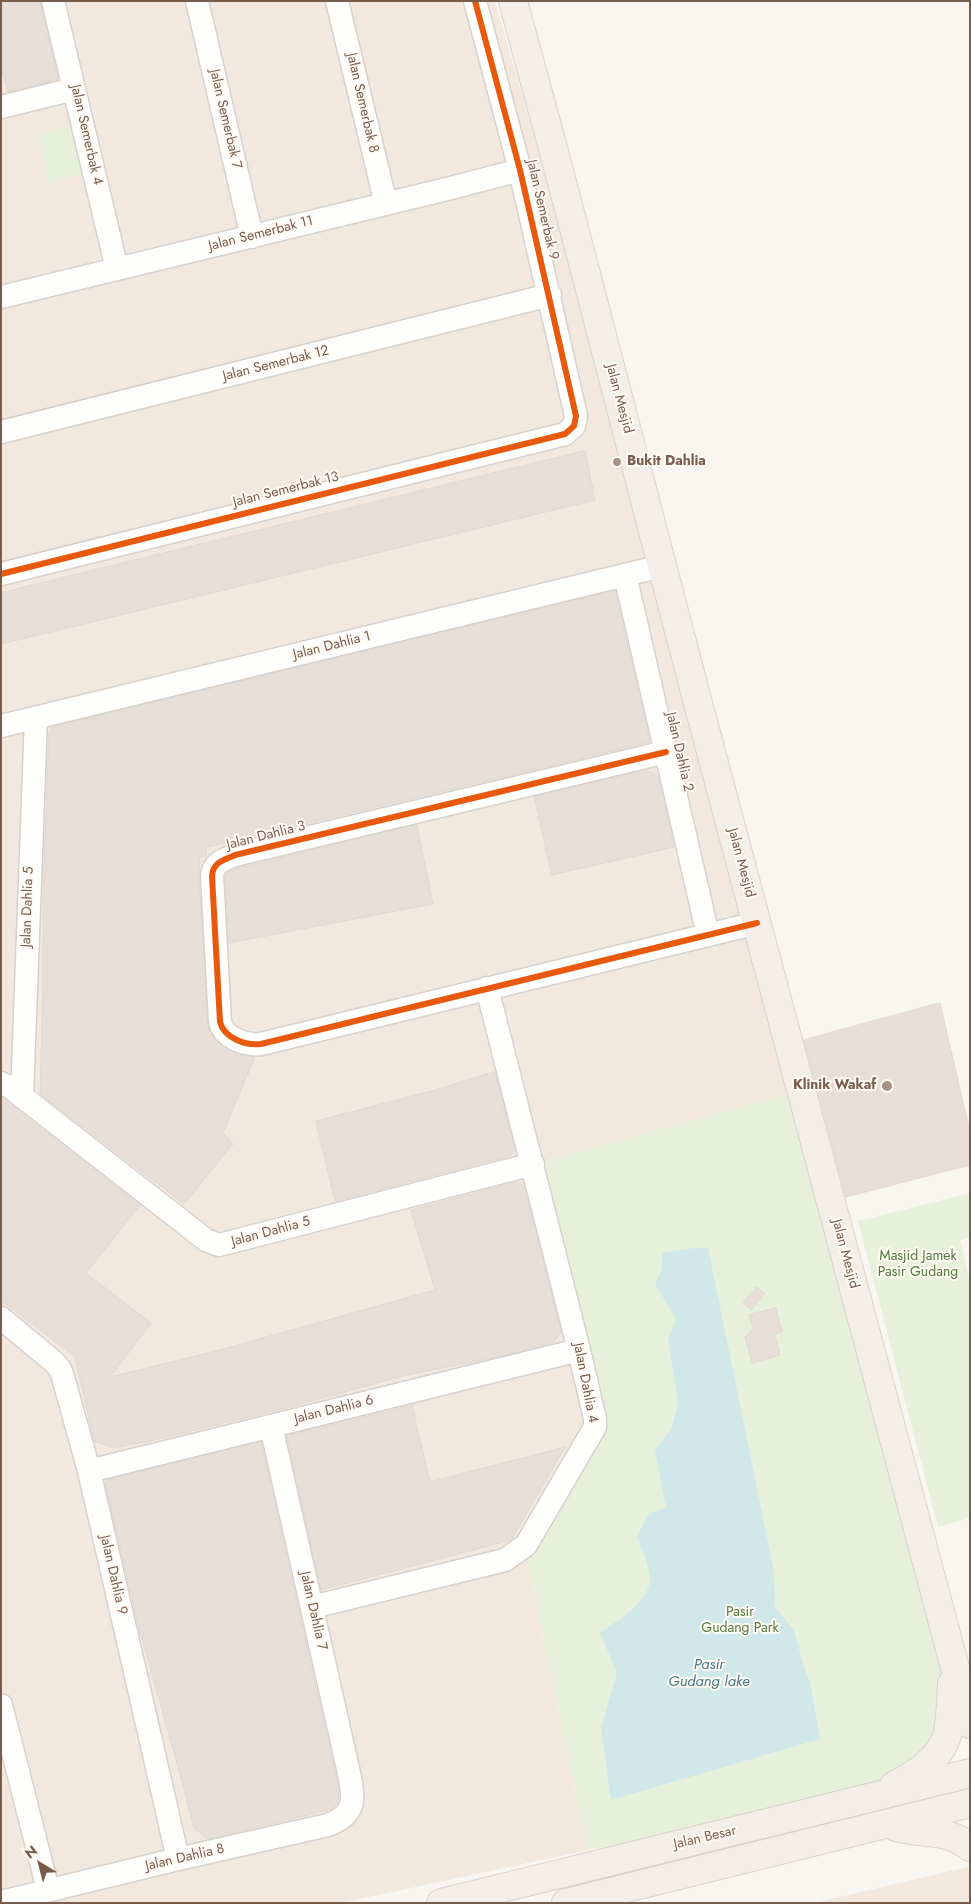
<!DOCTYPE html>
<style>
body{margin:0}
#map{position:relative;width:971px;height:1904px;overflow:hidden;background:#f9f5f0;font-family:Jost,sans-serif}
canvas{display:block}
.frame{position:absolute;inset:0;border:2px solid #7a5c4d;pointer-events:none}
.north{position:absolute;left:15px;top:1839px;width:50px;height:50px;-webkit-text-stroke:4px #fffaf3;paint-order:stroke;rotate:323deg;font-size:14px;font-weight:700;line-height:20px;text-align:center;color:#7a5c4d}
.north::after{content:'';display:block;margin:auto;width:18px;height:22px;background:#7a5c4d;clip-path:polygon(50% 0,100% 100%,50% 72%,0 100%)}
</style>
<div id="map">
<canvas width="971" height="1904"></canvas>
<div class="frame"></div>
<div class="north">N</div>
</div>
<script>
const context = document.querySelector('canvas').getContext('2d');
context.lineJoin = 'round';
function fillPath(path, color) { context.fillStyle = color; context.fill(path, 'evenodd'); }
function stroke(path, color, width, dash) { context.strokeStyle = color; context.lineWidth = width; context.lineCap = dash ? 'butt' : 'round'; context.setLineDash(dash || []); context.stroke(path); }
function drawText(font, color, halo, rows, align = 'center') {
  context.font = font + ' Jost,sans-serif'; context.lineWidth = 4; context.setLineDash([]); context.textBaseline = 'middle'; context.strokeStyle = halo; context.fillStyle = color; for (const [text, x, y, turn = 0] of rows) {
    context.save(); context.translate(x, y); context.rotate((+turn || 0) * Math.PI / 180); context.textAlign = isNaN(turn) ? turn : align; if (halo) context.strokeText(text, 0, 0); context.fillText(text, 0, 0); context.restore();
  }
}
fillPath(new Path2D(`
 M1,1H495L694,688L801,1090L593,1431L527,1560L588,1850L341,1903H1Z
 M968,1867L970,1876V1903H814Z`), '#f2e8de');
fillPath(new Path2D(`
 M72,125L84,173L49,183L37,135Z
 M801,1090L954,1663L948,1733L874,1798L588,1850L527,1560L593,1431L533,1164Z
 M970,1193V1237L960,1240L970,1281V1518L938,1527L858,1221Z`), '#e7f0db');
fillPath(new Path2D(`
 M694,1248H708L774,1572L775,1607L794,1630L803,1664L810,1682L820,1739L611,1800L601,1728L617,1673L600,1633C616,1622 650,1601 650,1579C649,1565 642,1549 637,1537L649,1513L666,1508L655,1450L672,1428L678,1402L668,1340L676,1319L655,1284L662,1269V1253Z`), '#d0e8ea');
const building = new Path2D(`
 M1,1H40L58,79L8,92L1,67Z
 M585,451L595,500L1,644V593Z
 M615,591L650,742L207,847L206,856L200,857L199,877L208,1027L216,1040L224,1048L238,1054L255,1057L223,1133L233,1144L184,1204L40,1094L43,988V892L49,733L53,727Z
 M647,770L658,776L674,847L552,875L534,797Z
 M417,825L433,904L229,943L225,877L227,873L239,868Z
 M940,1003L970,1132V1165L846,1197L804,1040Z
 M495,1072L515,1151L510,1156L335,1201L316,1121L428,1092Z
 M1,1097L140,1205L86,1273L151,1323L110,1377L220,1350L435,1290L411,1210L517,1182L524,1186L561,1332L554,1342L502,1356L407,1375L282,1409L154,1440L113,1448L94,1441L75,1357L1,1300Z
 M757,1287L765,1294L751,1310L743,1302Z
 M776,1308L782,1332L775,1334L780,1355L752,1363L745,1337L753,1328L749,1315Z
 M412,1406L430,1482L565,1447L511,1540L321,1590L287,1436Z
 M261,1442L336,1776L339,1797L337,1804L332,1809L208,1839L194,1828L182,1781L138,1624L105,1483L107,1480Z`);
fillPath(building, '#e6ded7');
stroke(building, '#e2d8d2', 1);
const minor = new Path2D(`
 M53,1L117,269
 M197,1L252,237
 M337,1L386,204
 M1,107L74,89
 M1,297L447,189L520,170
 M1,432L550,295
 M1,574L565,434L574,426L576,416L520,170L475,1
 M625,575L708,935
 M1,726L662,566
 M666,752L235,855C224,860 213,862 212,876L220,1022C224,1038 246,1046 261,1044L757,923
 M1,1083L10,1087L206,1240L219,1245L533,1164
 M22,1097L36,718
 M1,1318L54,1362L60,1369L63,1377L89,1471L178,1859
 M89,1471L579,1350
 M312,1607L505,1560L526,1545L595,1427V1419L579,1350L487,988
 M1,1705L48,1890
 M1,1902L178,1859L328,1825C357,1814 354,1799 349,1773L271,1426`);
const major = new Path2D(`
 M513,1L557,163L694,688L970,1724
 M894,1786C916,1774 943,1758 948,1731C951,1716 951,1699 952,1684
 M896,1827C924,1835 945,1827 970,1847
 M441,1903L970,1773
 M566,1903L970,1803`);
stroke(minor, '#d7d1cb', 25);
stroke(major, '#dad1cc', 30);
stroke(minor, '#fefefd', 22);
stroke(major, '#f3eee8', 28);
stroke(new Path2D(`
 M1,574L565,434L574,426L576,416L520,170L475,1
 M666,752L235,855C224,860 213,862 212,876L220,1022C224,1038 246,1046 261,1044L757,923`), '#e8590c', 6);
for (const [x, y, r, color] of [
 [617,462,5,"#a69286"],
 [887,1086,6,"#a69286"]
]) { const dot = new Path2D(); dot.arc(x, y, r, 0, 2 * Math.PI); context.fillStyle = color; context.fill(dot); stroke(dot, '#fffaf3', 2); }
drawText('14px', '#7a5c4d', '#fffaf3', [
 ["Jalan Semerbak 8",362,103,77],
 ["Jalan Semerbak 7",225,119,77],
 ["Jalan Semerbak 4",86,135,77],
 ["Jalan Semerbak 9",542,210,77],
 ["Jalan Semerbak 11",261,234,-14],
 ["Jalan Semerbak 12",276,364,-14],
 ["Jalan Mesjid",619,399,75],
 ["Jalan Semerbak 13",286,490,-14],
 ["Jalan Dahlia 1",332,646,-14],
 ["Jalan Dahlia 2",679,752,77],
 ["Jalan Dahlia 3",266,836,-14],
 ["Jalan Mesjid",741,863,75],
 ["Jalan Dahlia 5",28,907,-88],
 ["Jalan Dahlia 5",271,1232,-15],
 ["Jalan Mesjid",845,1254,75],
 ["Jalan Dahlia 4",585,1383,79],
 ["Jalan Dahlia 6",334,1410,-14],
 ["Jalan Dahlia 9",113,1575,77],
 ["Jalan Dahlia 7",313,1611,77],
 ["Jalan Besar",705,1838,-13],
 ["Jalan Dahlia 8",185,1858,-13]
]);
drawText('bold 14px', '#7a5c4d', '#fffaf3', [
 ["Bukit Dahlia",627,462],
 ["Klinik Wakaf",876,1086,"right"]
], 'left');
drawText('14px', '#537a41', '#fffaf3', [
 ["Masjid Jamek",918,1257],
 ["Pasir Gudang",918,1273],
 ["Pasir",740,1613],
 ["Gudang Park",740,1629]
]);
drawText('italic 15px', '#437c86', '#fffaf3', [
 ["Pasir",709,1665],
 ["Gudang lake",709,1682]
]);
</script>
